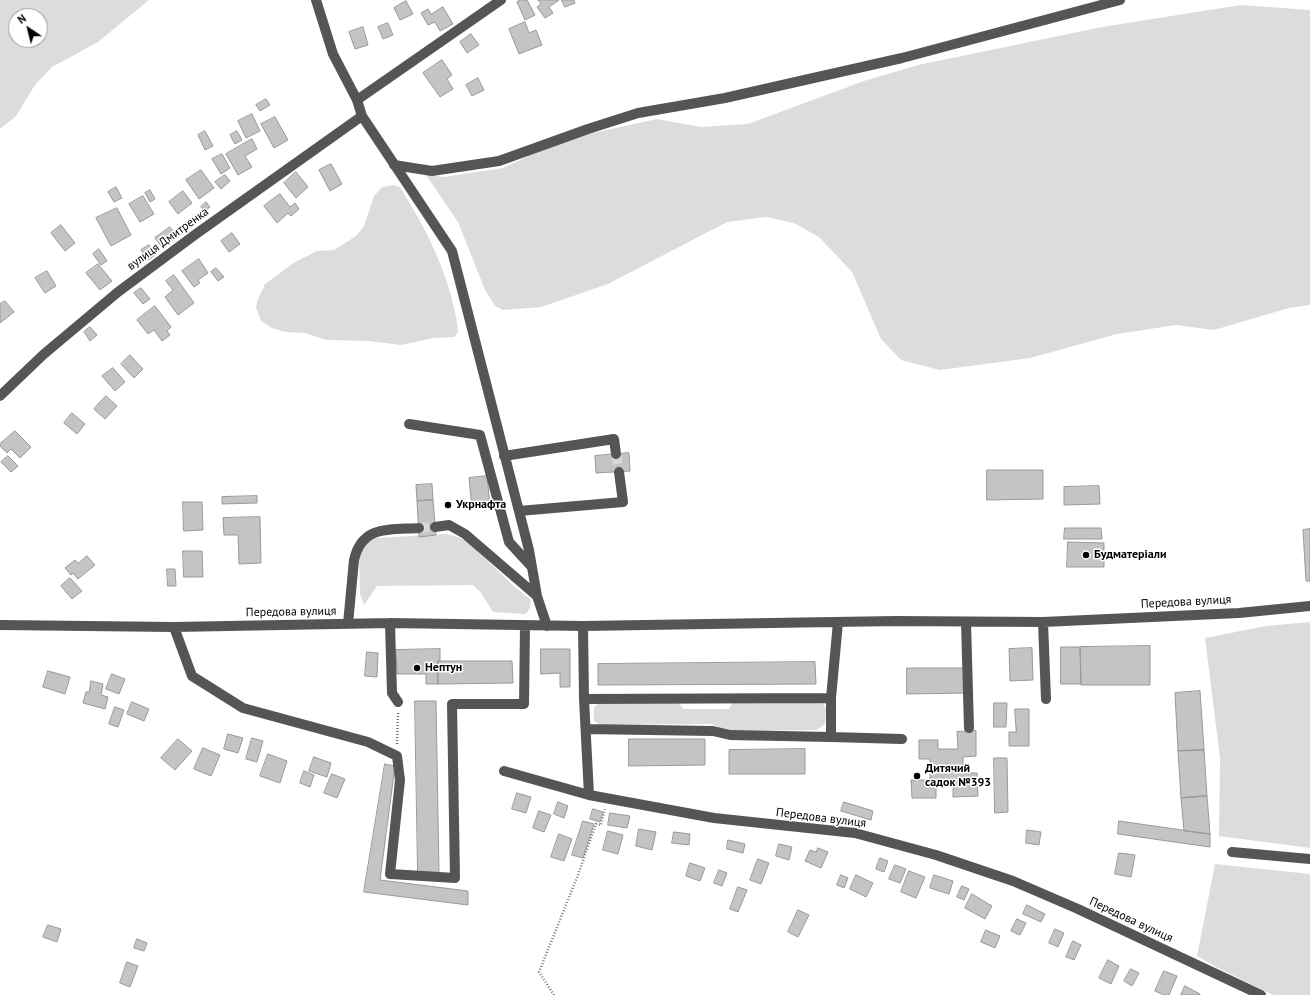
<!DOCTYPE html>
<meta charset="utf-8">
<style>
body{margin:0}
#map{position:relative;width:1310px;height:995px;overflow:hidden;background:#fff;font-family:"PT Sans",sans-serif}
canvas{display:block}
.north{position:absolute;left:8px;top:8px;width:40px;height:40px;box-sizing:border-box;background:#fff;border:1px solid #999;border-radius:50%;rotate:325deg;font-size:11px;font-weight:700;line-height:16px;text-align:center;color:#000}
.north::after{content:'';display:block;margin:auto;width:14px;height:18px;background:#000;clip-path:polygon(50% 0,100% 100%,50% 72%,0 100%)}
</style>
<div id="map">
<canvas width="1310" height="995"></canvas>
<div class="north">N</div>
</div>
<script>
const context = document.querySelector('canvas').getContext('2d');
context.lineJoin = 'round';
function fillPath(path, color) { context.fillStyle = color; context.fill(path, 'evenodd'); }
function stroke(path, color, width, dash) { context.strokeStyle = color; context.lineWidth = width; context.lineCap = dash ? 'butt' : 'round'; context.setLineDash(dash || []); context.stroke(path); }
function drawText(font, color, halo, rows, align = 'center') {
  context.font = font + ' "PT Sans",sans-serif'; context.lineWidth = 3; context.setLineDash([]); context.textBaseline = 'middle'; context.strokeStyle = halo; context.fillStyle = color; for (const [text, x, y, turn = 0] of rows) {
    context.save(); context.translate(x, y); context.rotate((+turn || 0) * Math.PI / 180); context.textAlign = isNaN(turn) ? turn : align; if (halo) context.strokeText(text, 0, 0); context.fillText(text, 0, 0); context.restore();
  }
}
fillPath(new Path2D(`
 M0,0H149L98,42L52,67L35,85L16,116L0,129ZM16,16H40V40H16Z
 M1241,5L1310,10V305L1289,308L1214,330L1176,325L1117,334L1030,358L940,370L901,360L881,339L852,272L819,237L794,223L766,217L727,222L608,284L541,307L503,310L495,306L485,290L458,222L426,175L444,177L503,168L566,139L657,119L701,127L748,124L864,81L918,65L1102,27Z
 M394,185L400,187L403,192C424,226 440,257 451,296C454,308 457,319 458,332L454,337L433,338L401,345L369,341L326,340L305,333L285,332L272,328L261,321L256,308L257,301L265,284L295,262L317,251L334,250L356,236L364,226L374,196L382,187Z
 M445,534C455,535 461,538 469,543L515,587L530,599C532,605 530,610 525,614L493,612L481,593L473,585L377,586L364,605L360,594L359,557L361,550L370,540L377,538Z
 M1310,622V848L1219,836L1220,758L1205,638L1266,626Z
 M733,702H822L826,709L825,724L817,730L728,731L711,724L601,725L594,721V707L600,703H678L684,709H729Z
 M1215,864L1310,874V995H1273L1216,967L1197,956Z`), '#dcdcdc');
const building = new Path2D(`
 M521,0H527L535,15L525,20L517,2Z
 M538,0H559L549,7L553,13L545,18L537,7L541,4Z
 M562,0H574L575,3L565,7Z
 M406,1L413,14L400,20L394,8Z
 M443,7L453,24L440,31L435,22L428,25L421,13L428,9L431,14Z
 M525,22L529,33L536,30L542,45L519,54L509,29Z
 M388,23L393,35L383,39L378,27Z
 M363,27L368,45L355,49L349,32Z
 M471,34L479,45L467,53L460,42Z
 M442,60L452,75L447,79L453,89L440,97L423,73Z
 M478,78L484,90L472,96L466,85Z
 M266,99L270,105L260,111L256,105Z
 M252,114L260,131L246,138L238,121Z
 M275,117L288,140L274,148L261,124Z
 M205,131L213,146L205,150L198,135Z
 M237,131L242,140L235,144L230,135Z
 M252,139L257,149L245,156L252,167L238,175L226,154Z
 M222,154L230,168L221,174L212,159Z
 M331,164L342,184L330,191L319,170Z
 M201,170L214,188L199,199L186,180Z
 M296,172L308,187L296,198L284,183Z
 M225,175L230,181L221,189L215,182Z
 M116,187L122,198L114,202L108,192Z
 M150,190L155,199L150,202L145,193Z
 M183,191L192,203L178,214L169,202Z
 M280,194L290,207L295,203L299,209L291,216L288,213L277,223L264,206Z
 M143,196L154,214L140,222L129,204Z
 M206,202L210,207L205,211L201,207Z
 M117,208L131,235L111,246L96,218Z
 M61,225L75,243L65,251L51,233Z
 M170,227L177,236L163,248L155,238Z
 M232,233L240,244L229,252L221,241Z
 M149,245L155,255L148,260L141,250Z
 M99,249L107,261L101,265L93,254Z
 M199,259L208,273L198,280L200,283L194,287L182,271Z
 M98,264L112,281L100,290L86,273Z
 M216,268L224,277L218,281L211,272Z
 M47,271L56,286L45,293L35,278Z
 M174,275L194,303L178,315L165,297L173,290L166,281Z
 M141,288L150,299L143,304L134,293Z
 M5,301L14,312L0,323V304Z
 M155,306L171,327L167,331L170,335L162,341L154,330L148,334L137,320Z
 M90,327L97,335L90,341L84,332Z
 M130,355L143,369L134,378L121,364Z
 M113,368L125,382L115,391L102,376Z
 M106,396L117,406L105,419L94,409Z
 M72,413L85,424L77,434L64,423Z
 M15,431L31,447L20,458L11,449L7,453L0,446V444Z
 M629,453L630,471L596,473L595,456Z
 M8,456L18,466L11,472L1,462Z
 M987,470H1043V499L987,500Z
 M487,476L490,506L472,508L469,478Z
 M432,484L433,500L417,501L416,485Z
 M1099,486L1100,504L1064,505V487Z
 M257,496V503L222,504V497Z
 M433,500L436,535L419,537L417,501Z
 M183,502H202L203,530L184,531Z
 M260,517L261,563L239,564L238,535H224L223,518Z
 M1065,528H1101L1102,539H1064Z
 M1310,529V581H1306L1303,530Z
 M1068,542L1104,543V567H1067Z
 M183,551H202L203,577H184Z
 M87,556L95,565L78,579L73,573L71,575L65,568L75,560L78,563Z
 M167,569H175L176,586H168Z
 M70,578L82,591L72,599L61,586Z
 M1150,646V685H1081L1080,647Z
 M1061,647H1080L1081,684H1061Z
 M1032,648L1033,680L1010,681L1009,649Z
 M440,649V661H438V684H426V674H397L396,650Z
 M541,649H570V687H560V673L541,674Z
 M367,652L378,653L377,677L365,676Z
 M438,661H512L513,683L438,684Z
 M815,662L816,684L598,685V664Z
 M907,668H967V693L907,694Z
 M48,671L70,677L65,694L43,687Z
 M112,674L125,679L119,694L106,689Z
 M91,681L103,684L101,695L108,697L105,709L83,703L86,692H89Z
 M1200,691L1204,750L1178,751L1175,693Z
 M415,701H436L439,873H418Z
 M132,702L149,709L144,721L127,714Z
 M994,703H1007L1006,727H994Z
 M115,707L124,710L118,727L109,724Z
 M1015,709H1029V746H1009V732H1016Z
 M976,731V756L963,757V773H977L978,796L953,797V783H936V798H912L911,780H930V759H919V740H938V749H958L957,732Z
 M228,734L243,738L238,753L224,749Z
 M252,738L263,741L257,762L246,759Z
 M178,739L192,751L175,770L161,758Z
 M629,739H705V765L629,766Z
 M203,748L220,755L211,776L194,769Z
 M805,749V774H729V750Z
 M1204,750L1207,796L1181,798L1178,751Z
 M268,754L287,761L280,783L260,776Z
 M314,757L331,763L327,777L309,771Z
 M994,758H1007L1008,812L995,813Z
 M385,764L395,766L380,880L468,891V905L364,892Z
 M304,771L314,775L310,787L300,783Z
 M332,774L345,779L337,798L324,793Z
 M517,793L531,797L526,813L512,809Z
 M1207,796L1210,834L1184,831L1181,798Z
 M558,802L568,806L564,818L554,814Z
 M844,802L873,811L871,820L841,811Z
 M593,809L603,812L600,822L590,819Z
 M539,811L551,815L544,832L533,828Z
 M610,813L630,816L627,828L608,825Z
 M583,821L594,824L583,858L572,855Z
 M1119,821L1210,834V847L1118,834Z
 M639,829L656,832L652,850L636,846Z
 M1027,830L1041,832L1039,845L1026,843Z
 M608,831L623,835L618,854L603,850Z
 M674,832L690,834L689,845L672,843Z
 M559,834L572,839L564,861L551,857Z
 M728,840L745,844L743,853L727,849Z
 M779,844L792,847L789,860L776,856Z
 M818,848L828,852L821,868L805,861L810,850L816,852Z
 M1119,853L1135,855L1131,877L1115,874Z
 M880,858L888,861L884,872L876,869Z
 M758,859L769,863L761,884L750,880Z
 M690,863L705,868L700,881L686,876Z
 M895,865L906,869L900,883L889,879Z
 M719,870L727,873L722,886L714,883Z
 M909,871L925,877L916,898L901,892Z
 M841,875L848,878L844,888L837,885Z
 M856,875L873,883L866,897L850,889Z
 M934,875L953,881L949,894L930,888Z
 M962,886L969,889L964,900L957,897Z
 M738,887L747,890L738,912L730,909Z
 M972,894L992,906L985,919L965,908Z
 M1027,905L1045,914L1041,922L1023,914Z
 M798,910L809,915L798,937L788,932Z
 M1017,919L1026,923L1020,935L1011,931Z
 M48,925L61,929L57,942L43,937Z
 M1055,929L1064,933L1058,947L1049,943Z
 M986,930L1000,936L995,948L981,942Z
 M137,939L147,943L144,951L134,948Z
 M1073,941L1081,945L1074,960L1066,957Z
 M1108,960L1119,966L1111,984L1099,978Z
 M127,962L138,966L130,987L120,983Z
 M1131,969L1139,973L1132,986L1124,981Z
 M1164,971L1177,976L1169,995H1164L1155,991Z
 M1185,986L1200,994V995H1181Z`);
fillPath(building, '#c4c4c4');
stroke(building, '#999', 1);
stroke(new Path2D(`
 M616,454L619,472
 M419,528L435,527`), '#d9d9d9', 10, [10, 5]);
stroke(new Path2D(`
 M397,744L398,713
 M554,995L539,972L578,875L596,824L601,825L605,809`), '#777', 2.5, [1, 2]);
stroke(new Path2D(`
 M316,0L333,54L357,100L362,116L452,251L529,550L537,596L547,626
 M357,100L501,0
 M394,165L432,171L499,161L588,129L638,113L725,98L902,58L1120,0
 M0,396L44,354L118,292L196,234L362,116
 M409,424L480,435L509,542L532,567
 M504,456L614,439L616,454
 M519,511L623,502L619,472
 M435,527L449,525L465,534L537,596
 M966,622L969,728
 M1043,622L1046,699
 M390,623L392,693L398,702
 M348,624L354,560C362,525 389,530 419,528
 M0,625L174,627L390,623L583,626L897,621L1043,622L1239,613L1310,606
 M583,626L584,699L589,795L714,818L855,833L936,855L1013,881L1078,909L1261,995
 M174,627L192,676L243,708L368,742L397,756L400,780L390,874L455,878L452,704H524L525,626
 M584,699L831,698
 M586,729L713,731L730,735L831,737V698L838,622
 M831,737L902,739
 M504,771L589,795
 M1232,852L1310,859`), '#555', 10);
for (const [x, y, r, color] of [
 [448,505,4,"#000"],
 [1086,555,4,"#000"],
 [417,668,4,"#000"],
 [917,776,4,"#000"]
]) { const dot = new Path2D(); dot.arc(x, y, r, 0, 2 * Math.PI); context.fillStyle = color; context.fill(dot); stroke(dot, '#fff', 1.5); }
drawText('12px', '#000', '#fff', [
 ["вулиця Дмитренка",168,239,-36],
 ["Передова вулиця",1186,602,-3],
 ["Передова вулиця",291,612,-1],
 ["Передова вулиця",821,818,7],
 ["Передова вулиця",1131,920,25]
]);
drawText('bold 12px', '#000', '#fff', [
 ["Укрнафта",456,505],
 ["Будматеріали",1094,555],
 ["Нептун",425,668],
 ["Дитячий",925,769],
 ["садок №393",925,783]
], 'left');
</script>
